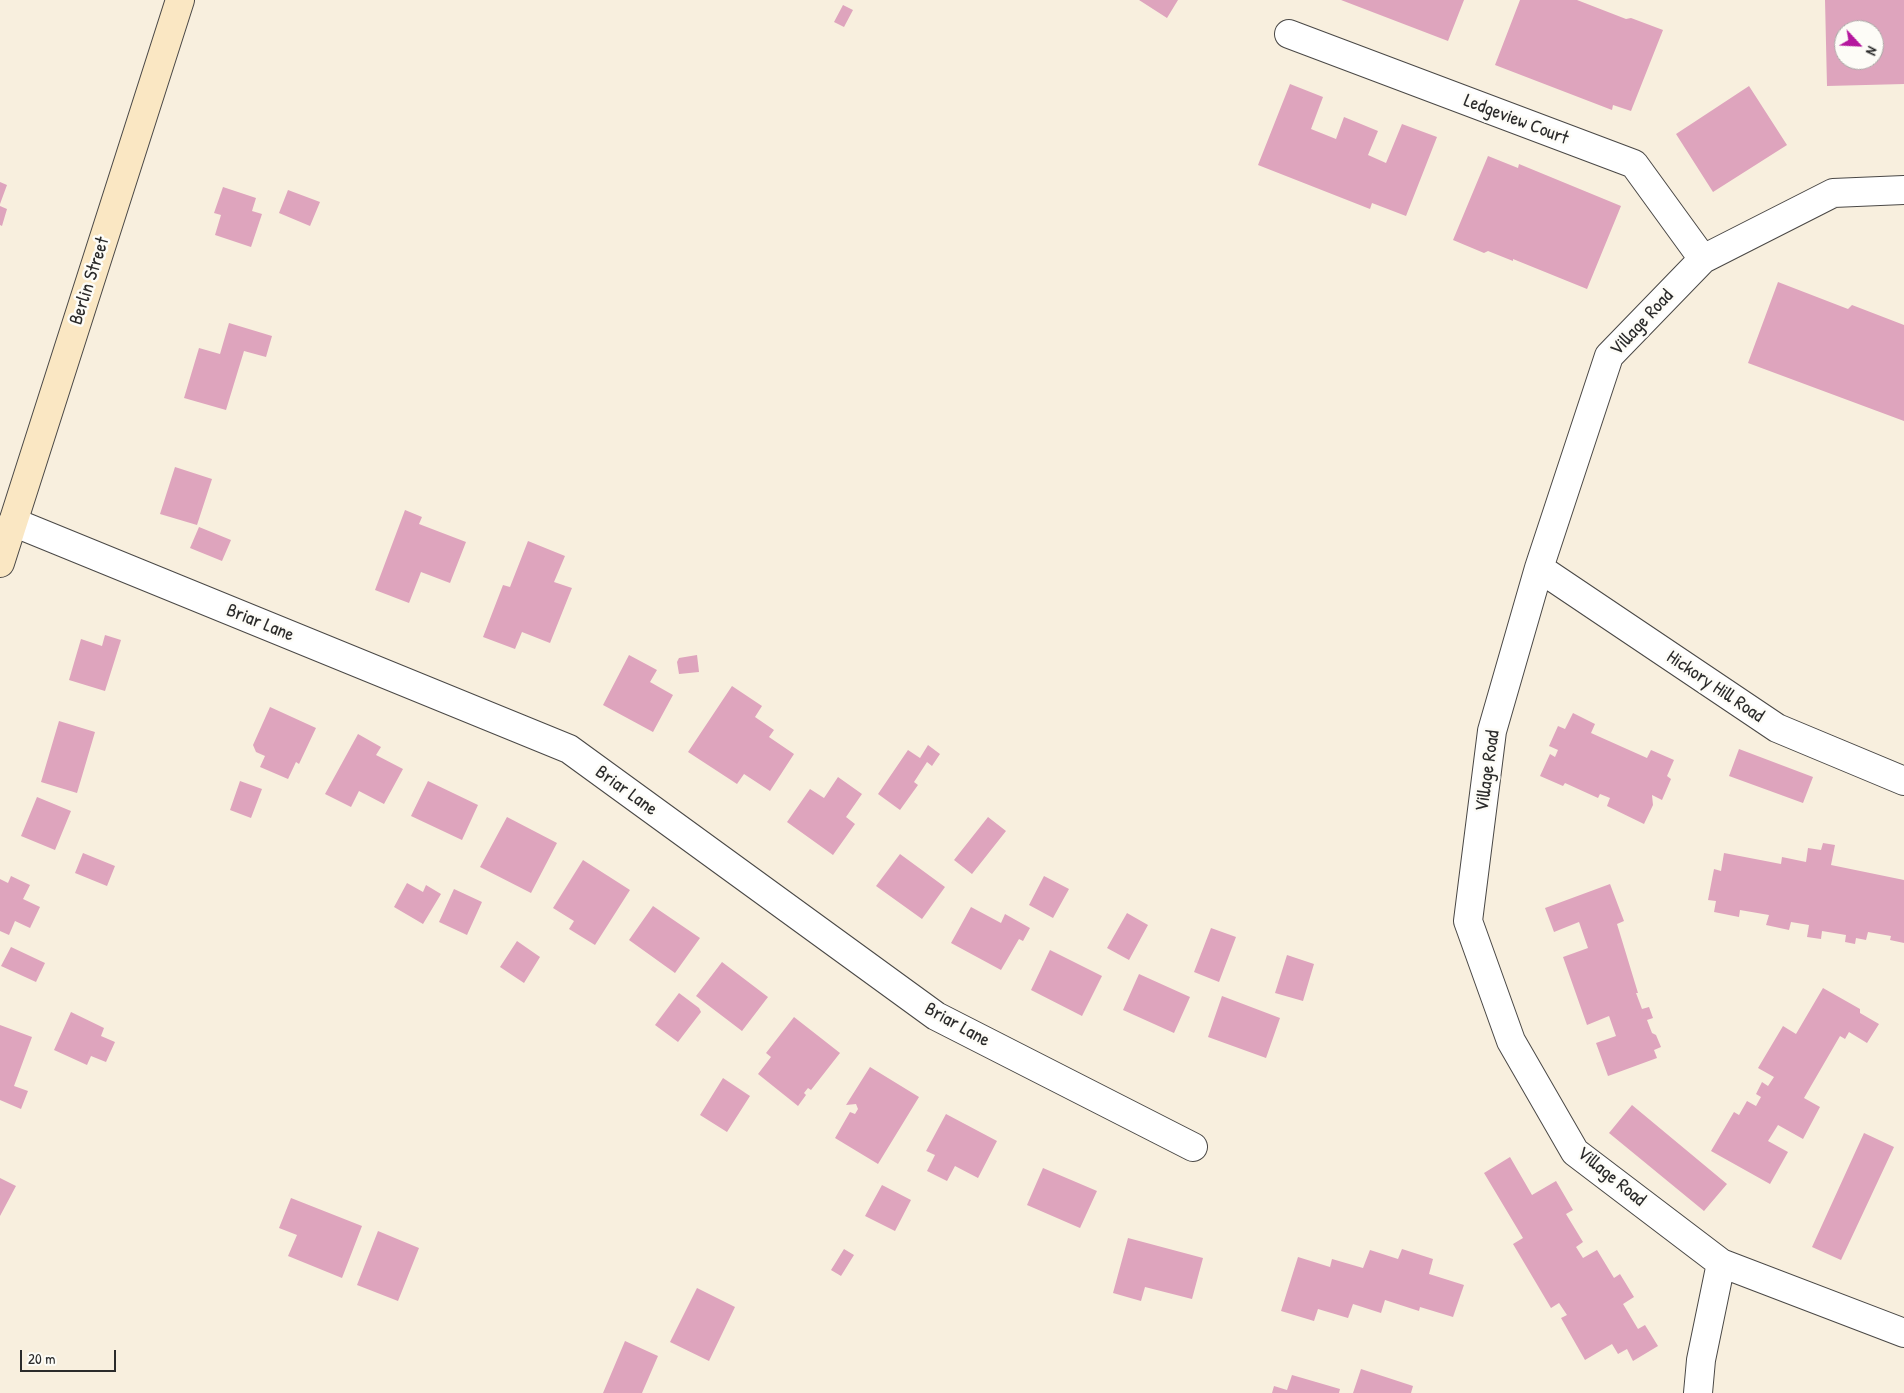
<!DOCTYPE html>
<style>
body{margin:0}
#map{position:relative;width:1904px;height:1393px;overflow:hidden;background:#f8efde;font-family:"Patrick Hand",sans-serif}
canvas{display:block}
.north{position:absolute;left:1834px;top:20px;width:50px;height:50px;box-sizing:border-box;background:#fdfcf7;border:1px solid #a9a8a5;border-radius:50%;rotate:115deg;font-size:14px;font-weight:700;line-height:20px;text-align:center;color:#2b2b2b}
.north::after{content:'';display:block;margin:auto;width:18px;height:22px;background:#b5179e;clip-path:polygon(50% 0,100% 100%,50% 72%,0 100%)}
.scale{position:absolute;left:20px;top:1350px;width:96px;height:22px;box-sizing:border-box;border:2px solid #2b2b2b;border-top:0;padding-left:6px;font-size:15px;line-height:18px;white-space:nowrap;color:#2b2b2b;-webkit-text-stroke:4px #fdfcf7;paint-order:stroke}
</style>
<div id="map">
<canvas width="1904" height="1393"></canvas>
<div class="north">N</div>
<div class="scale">20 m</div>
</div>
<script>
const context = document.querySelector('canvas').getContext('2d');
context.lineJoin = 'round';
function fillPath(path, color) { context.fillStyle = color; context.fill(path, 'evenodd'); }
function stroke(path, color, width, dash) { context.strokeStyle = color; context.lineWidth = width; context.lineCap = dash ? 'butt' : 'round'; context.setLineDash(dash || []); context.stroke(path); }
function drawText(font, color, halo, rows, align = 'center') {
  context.font = font + ' "Patrick Hand",sans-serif'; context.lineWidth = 5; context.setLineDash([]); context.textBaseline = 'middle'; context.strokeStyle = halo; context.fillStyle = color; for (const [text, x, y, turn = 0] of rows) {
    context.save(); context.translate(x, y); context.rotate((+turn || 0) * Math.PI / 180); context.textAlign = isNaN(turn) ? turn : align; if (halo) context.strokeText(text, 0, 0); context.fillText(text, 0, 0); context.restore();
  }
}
fillPath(new Path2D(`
 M1139,0H1178L1167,18Z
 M1341,0H1464L1448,41Z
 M1520,0H1577L1626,19L1631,18L1663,30L1631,111L1613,105L1612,110L1495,65Z
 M1825,0H1904V84L1827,86ZM1844,30H1874V60H1844Z
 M843,5L853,10L844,27L834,22Z
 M1290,84L1323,97L1311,129L1336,139L1344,117L1378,131L1368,155L1386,163L1402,124L1437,137L1406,216L1372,203L1370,209L1258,165Z
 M1749,86L1787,145L1713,192L1676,134Z
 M1488,156L1518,168L1519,164L1621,206L1587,289L1513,259V261L1488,251L1484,253L1453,240Z
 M0,182L7,185L0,204Z
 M223,187L256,198L252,211L262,214L251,247L215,235L221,215L214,213Z
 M288,190L320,202L310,226L279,213Z
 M0,206L7,209L2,226L0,225Z
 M1778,282L1848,309L1852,305L1904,325V421L1748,363Z
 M229,323L272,336L266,357L244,351L226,410L184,398L199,348L220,354Z
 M175,467L212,479L197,525L160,514Z
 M405,510L422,517L419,524L466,542L450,583L421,572L409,603L375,590Z
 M199,527L231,540L222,561L190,548Z
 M528,541L565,556L554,582L572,588L550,643L522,632L515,649L483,637L503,585L510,587Z
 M105,635L121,640L105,691L69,680L81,639L102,646Z
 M629,655L657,670L650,682L673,695L653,732L603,705Z
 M697,655L699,672L679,674L677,662L679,658Z
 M732,686L762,706L755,717L774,730L769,737L794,754L770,791L744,774L737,784L688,752Z
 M270,707L316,728L299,764L296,762L288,779L260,767L265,756L256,752L253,745Z
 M1573,713L1595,724L1591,733L1647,758L1651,750L1674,760L1667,776L1671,779L1662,800L1652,795L1653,805L1644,824L1607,806L1610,798L1600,794L1598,798L1565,783L1563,786L1540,776L1550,754L1555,757L1558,750L1549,746L1558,726L1565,729Z
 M59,721L95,732L77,793L41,782Z
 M358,734L381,747L376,755L403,769L384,804L359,791L351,807L325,794Z
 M928,745L940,754L932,766L927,762L914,782L918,785L900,810L878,794L908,750L920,758Z
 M1739,749L1813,777L1803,803L1729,776Z
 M838,777L862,794L846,817L855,824L833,855L787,822L810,789L824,798Z
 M240,781L262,789L251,818L230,810Z
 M428,781L478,805L462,840L411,816Z
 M37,797L71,811L55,850L21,836Z
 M507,817L557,843L531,893L480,867Z
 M988,817L1006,831L972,874L954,860Z
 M1823,843L1835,845L1831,865L1904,880V943L1890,940L1891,936L1868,932L1866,940L1856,938L1855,944L1845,942L1846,935L1822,931L1821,939L1807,937L1809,925L1791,922L1789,930L1766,925L1769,915L1740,910L1739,917L1714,912L1716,901L1708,900L1714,869L1721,871L1724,853L1781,864L1782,857L1806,862L1808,848L1821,850Z
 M83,853L115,866L107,886L75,873Z
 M900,854L945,887L922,919L876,886Z
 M583,860L630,890L595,945L569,929L574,921L553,908Z
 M11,876L30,885L23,899L40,907L30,928L15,921L9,935L0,931V879L8,883Z
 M1044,876L1069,889L1053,918L1029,905Z
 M407,883L423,892L426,885L441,894L423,924L394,907Z
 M1610,884L1624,921L1617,924L1638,993H1636L1642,1009L1649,1007L1653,1018L1647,1020L1652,1033L1656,1035L1661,1047L1654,1050L1657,1058L1608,1076L1596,1043L1616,1036L1609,1016L1587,1025L1563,957L1588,948L1579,922L1554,932L1545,908Z
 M454,889L482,902L467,935L439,922Z
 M653,906L700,938L675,973L629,940Z
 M971,907L1001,923L1005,914L1030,928L1023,941L1019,939L1001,970L951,943Z
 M1127,913L1148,925L1129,960L1107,948Z
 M1211,928L1236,937L1219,982L1194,972Z
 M517,941L540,957L524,983L500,967Z
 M11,947L45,963L36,982L1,966Z
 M1050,950L1102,976L1082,1016L1031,990Z
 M1287,955L1314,964L1303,1001L1275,993Z
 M722,962L768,997L742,1031L696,996Z
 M1139,974L1190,997L1174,1033L1123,1010Z
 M1823,988L1860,1009V1013L1879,1024L1867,1043L1849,1032L1845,1039L1840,1036L1804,1098L1820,1107L1803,1139L1778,1125L1768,1141L1788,1152L1770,1184L1711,1151L1734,1112L1739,1115L1747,1101L1756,1106L1761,1097L1756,1094L1762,1082L1768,1086L1774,1077L1758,1068L1783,1026L1796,1034Z
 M679,993L699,1008L701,1012L678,1042L655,1025Z
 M1222,996L1280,1018L1266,1058L1208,1037Z
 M71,1012L104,1028L101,1036L115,1042L106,1062L91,1056L87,1065L54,1050Z
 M794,1017L840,1053L811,1090L808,1088L804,1093L806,1095L798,1106L758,1074L771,1057L766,1053Z
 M0,1025L32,1037L14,1086L28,1091L21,1109L0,1100Z
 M870,1067L919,1097L878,1164L835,1138L850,1112L855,1114L858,1109L856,1104L846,1105Z
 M723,1078L750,1096L727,1132L700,1115Z
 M1632,1105L1727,1184L1704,1211L1609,1133Z
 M946,1114L997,1141L978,1178L955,1166L947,1181L927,1171L935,1155L926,1151Z
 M1864,1133L1894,1147L1841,1260L1812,1247Z
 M1510,1157L1532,1195L1556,1181L1573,1210L1566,1214L1583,1242L1576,1247L1583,1258L1597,1250L1614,1278L1620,1274L1634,1297L1623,1304L1638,1329L1645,1325L1658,1346L1633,1361L1627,1349L1618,1354L1612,1344L1585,1360L1561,1318L1567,1315L1559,1303L1551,1308L1513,1244L1523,1238L1484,1173Z
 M1043,1168L1097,1191L1080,1228L1027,1205Z
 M0,1178L16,1186L0,1216Z
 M882,1185L911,1200L895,1231L865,1216Z
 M291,1198L362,1226L342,1278L288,1256L297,1235L279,1228Z
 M378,1231L419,1248L398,1301L357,1285Z
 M1128,1238L1203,1258L1192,1299L1145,1287L1141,1301L1113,1293Z
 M844,1249L854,1255L841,1276L831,1270Z
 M1402,1249L1433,1259L1429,1274L1464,1285L1453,1317L1420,1307L1419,1311L1385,1300L1381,1313L1353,1304L1348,1318L1318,1309L1314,1321L1281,1311L1298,1257L1330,1267L1332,1259L1363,1268L1370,1250L1398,1259Z
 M697,1288L735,1307L709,1361L670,1342Z
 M625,1341L658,1356L642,1393H603Z
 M1361,1369L1413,1386L1411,1393H1353Z
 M1292,1375L1340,1389L1339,1393H1272L1274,1386L1287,1390Z`), '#dea4bd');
const street = new Path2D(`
 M1289,34L1634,164L1703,259
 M1904,190L1833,193L1703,259L1609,356L1539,568L1492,731L1468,921L1511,1041L1575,1152L1721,1263L1904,1333
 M13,522L569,749L936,1016L1193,1147
 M1539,568L1777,728L1904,781
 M1698,1393L1701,1360L1721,1263`);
const secondary = new Path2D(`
 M0,563L180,0`);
stroke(street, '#4a4846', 30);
stroke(secondary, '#4a4846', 30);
stroke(street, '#fff', 28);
stroke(secondary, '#fae7c3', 28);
drawText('19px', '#2b2b2b', '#fdfcf7', [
 ["Ledgeview Court",1516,120,21],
 ["Berlin Street",90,281,-72],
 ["Village Road",1642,323,-47],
 ["Briar Lane",260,623,22],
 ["Hickory Hill Road",1715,687,34],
 ["Village Road",1488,771,-82],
 ["Briar Lane",626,791,36],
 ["Briar Lane",957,1025,29],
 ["Village Road",1611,1177,39]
]);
</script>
